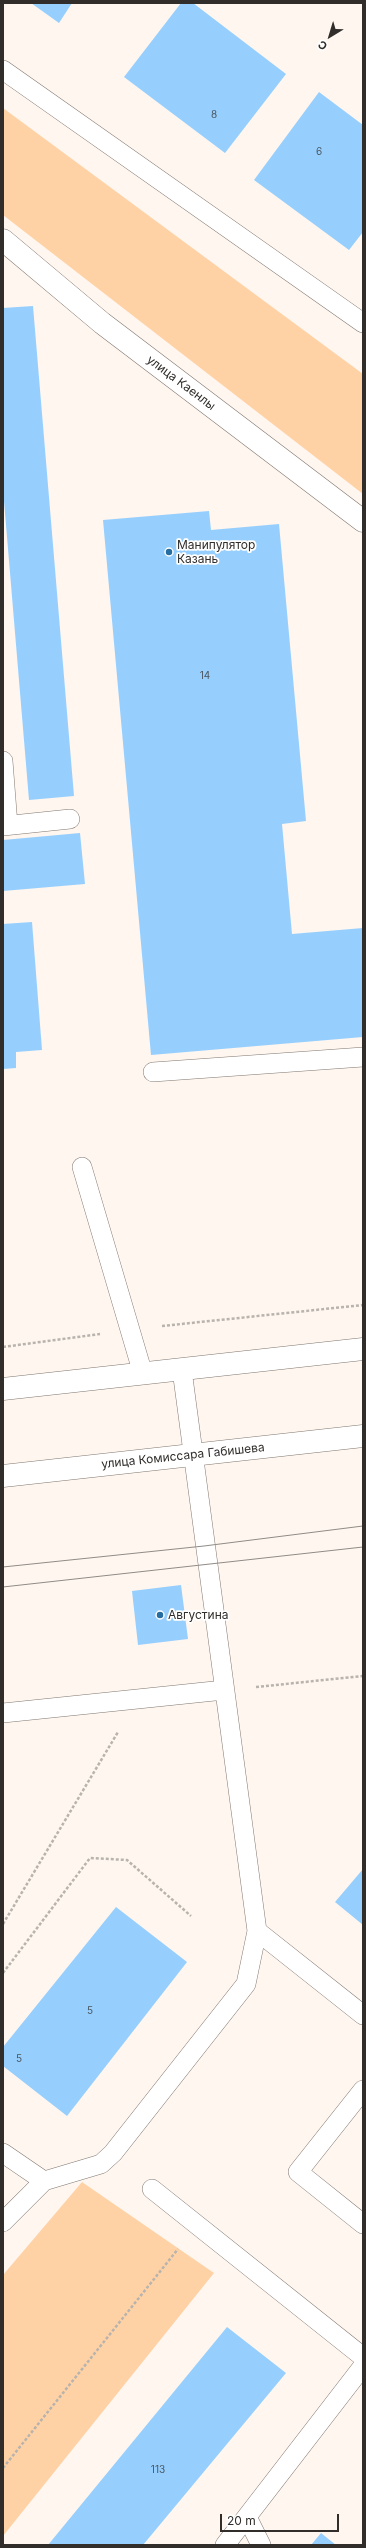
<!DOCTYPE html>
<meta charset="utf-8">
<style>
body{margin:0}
#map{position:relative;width:366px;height:2548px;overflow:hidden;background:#fef6ef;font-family:Inter,sans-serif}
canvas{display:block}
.frame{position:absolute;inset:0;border:4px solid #302d2a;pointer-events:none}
.north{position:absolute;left:310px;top:16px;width:40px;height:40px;-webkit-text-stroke:3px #fff;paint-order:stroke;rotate:218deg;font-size:11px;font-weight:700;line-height:16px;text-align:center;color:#302d2a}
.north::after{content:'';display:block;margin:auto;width:14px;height:18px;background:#302d2a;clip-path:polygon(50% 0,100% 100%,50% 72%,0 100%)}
.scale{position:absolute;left:220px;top:2514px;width:119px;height:18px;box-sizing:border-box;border:2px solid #302d2a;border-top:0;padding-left:5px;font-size:12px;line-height:14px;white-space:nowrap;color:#302d2a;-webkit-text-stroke:3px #fff;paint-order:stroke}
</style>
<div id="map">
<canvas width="366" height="2548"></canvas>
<div class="frame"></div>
<div class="north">С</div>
<div class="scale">20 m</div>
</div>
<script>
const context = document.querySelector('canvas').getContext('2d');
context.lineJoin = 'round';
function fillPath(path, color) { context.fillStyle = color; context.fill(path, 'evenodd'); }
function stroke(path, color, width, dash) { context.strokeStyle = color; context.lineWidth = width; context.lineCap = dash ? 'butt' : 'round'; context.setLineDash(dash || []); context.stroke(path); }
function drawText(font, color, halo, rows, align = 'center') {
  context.font = font + ' Inter,sans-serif'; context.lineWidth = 3.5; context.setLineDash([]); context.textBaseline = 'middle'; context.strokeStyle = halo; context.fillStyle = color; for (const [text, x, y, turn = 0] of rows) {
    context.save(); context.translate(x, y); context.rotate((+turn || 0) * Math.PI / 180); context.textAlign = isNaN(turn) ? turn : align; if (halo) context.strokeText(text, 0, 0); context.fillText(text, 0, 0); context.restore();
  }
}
fillPath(new Path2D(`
 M3,108L363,374V494L3,215Z
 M82,2182L214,2273L3,2536V2275Z`), '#ffd2a6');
fillPath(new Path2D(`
 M31,3H72L59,23Z
 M181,3H193L286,74L225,153L124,77Z
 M319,92L363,125V232L349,250L254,180Z
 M33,306L74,796L29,800L3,489V308Z
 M209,511L211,530L279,524L306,821L282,824L292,934L363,928V1037L151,1055L103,520Z
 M80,833L85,884L3,891V840Z
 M32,922L42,1050L16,1052V1068L3,1069V924Z
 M181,1585L188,1639L138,1645L132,1591Z
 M363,1869V1925L335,1902Z
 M116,1907L187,1962L67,2116L3,2066V2047Z
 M227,2327L286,2373L143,2545H48Z
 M321,2533L336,2545H311Z`), '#96cffe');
const lane = new Path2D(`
 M3,70L363,323
 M3,761L8,825
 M3,826L70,819
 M153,1072L363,1057
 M82,1167L143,1374
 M182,1370L257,1931L363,2015
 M3,1713L224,1690
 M363,2090L298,2172L363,2224
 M3,2153L44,2181
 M152,2189L363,2357
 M3,2222L44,2181L101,2164L113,2153L246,1984L257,1931
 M247,2517L261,2545
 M225,2545L363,2366`);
const street = new Path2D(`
 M3,240L102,323L363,521`);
const secondary = new Path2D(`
 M3,1389L363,1349
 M3,1476L363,1436`);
stroke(lane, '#807770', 20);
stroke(street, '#807770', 23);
stroke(secondary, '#807770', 23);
stroke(new Path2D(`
 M162,1326L363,1305
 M3,1347L100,1334
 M256,1687L363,1676
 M3,1924L118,1732
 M3,1973L90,1858L127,1860L191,1916
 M3,2468L178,2249`), '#b9b3ad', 2.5, [3, 2]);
stroke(lane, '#fff', 19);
stroke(street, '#fff', 22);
stroke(secondary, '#fff', 22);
stroke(new Path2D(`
 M3,1567L204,1546L363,1526
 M3,1587L363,1547`), '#908b86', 1);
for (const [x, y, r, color] of [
 [169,552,4,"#266da1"],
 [160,1615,4,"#266da1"]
]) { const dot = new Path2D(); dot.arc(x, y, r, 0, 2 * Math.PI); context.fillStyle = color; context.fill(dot); stroke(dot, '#fff', 1.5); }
drawText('10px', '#4a565f', null, [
 ["8",214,115],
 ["6",319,152],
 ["14",205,676],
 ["5",90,2011],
 ["5",19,2059],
 ["113",158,2470]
]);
drawText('12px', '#302d2a', '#fff', [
 ["улица Каенлы",181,383,37],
 ["улица Комиссара Габишева",183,1456,-6]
]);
drawText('12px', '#302d2a', '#fff', [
 ["Манипулятор",177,545],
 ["Казань",177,559],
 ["Августина",168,1615]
], 'left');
</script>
